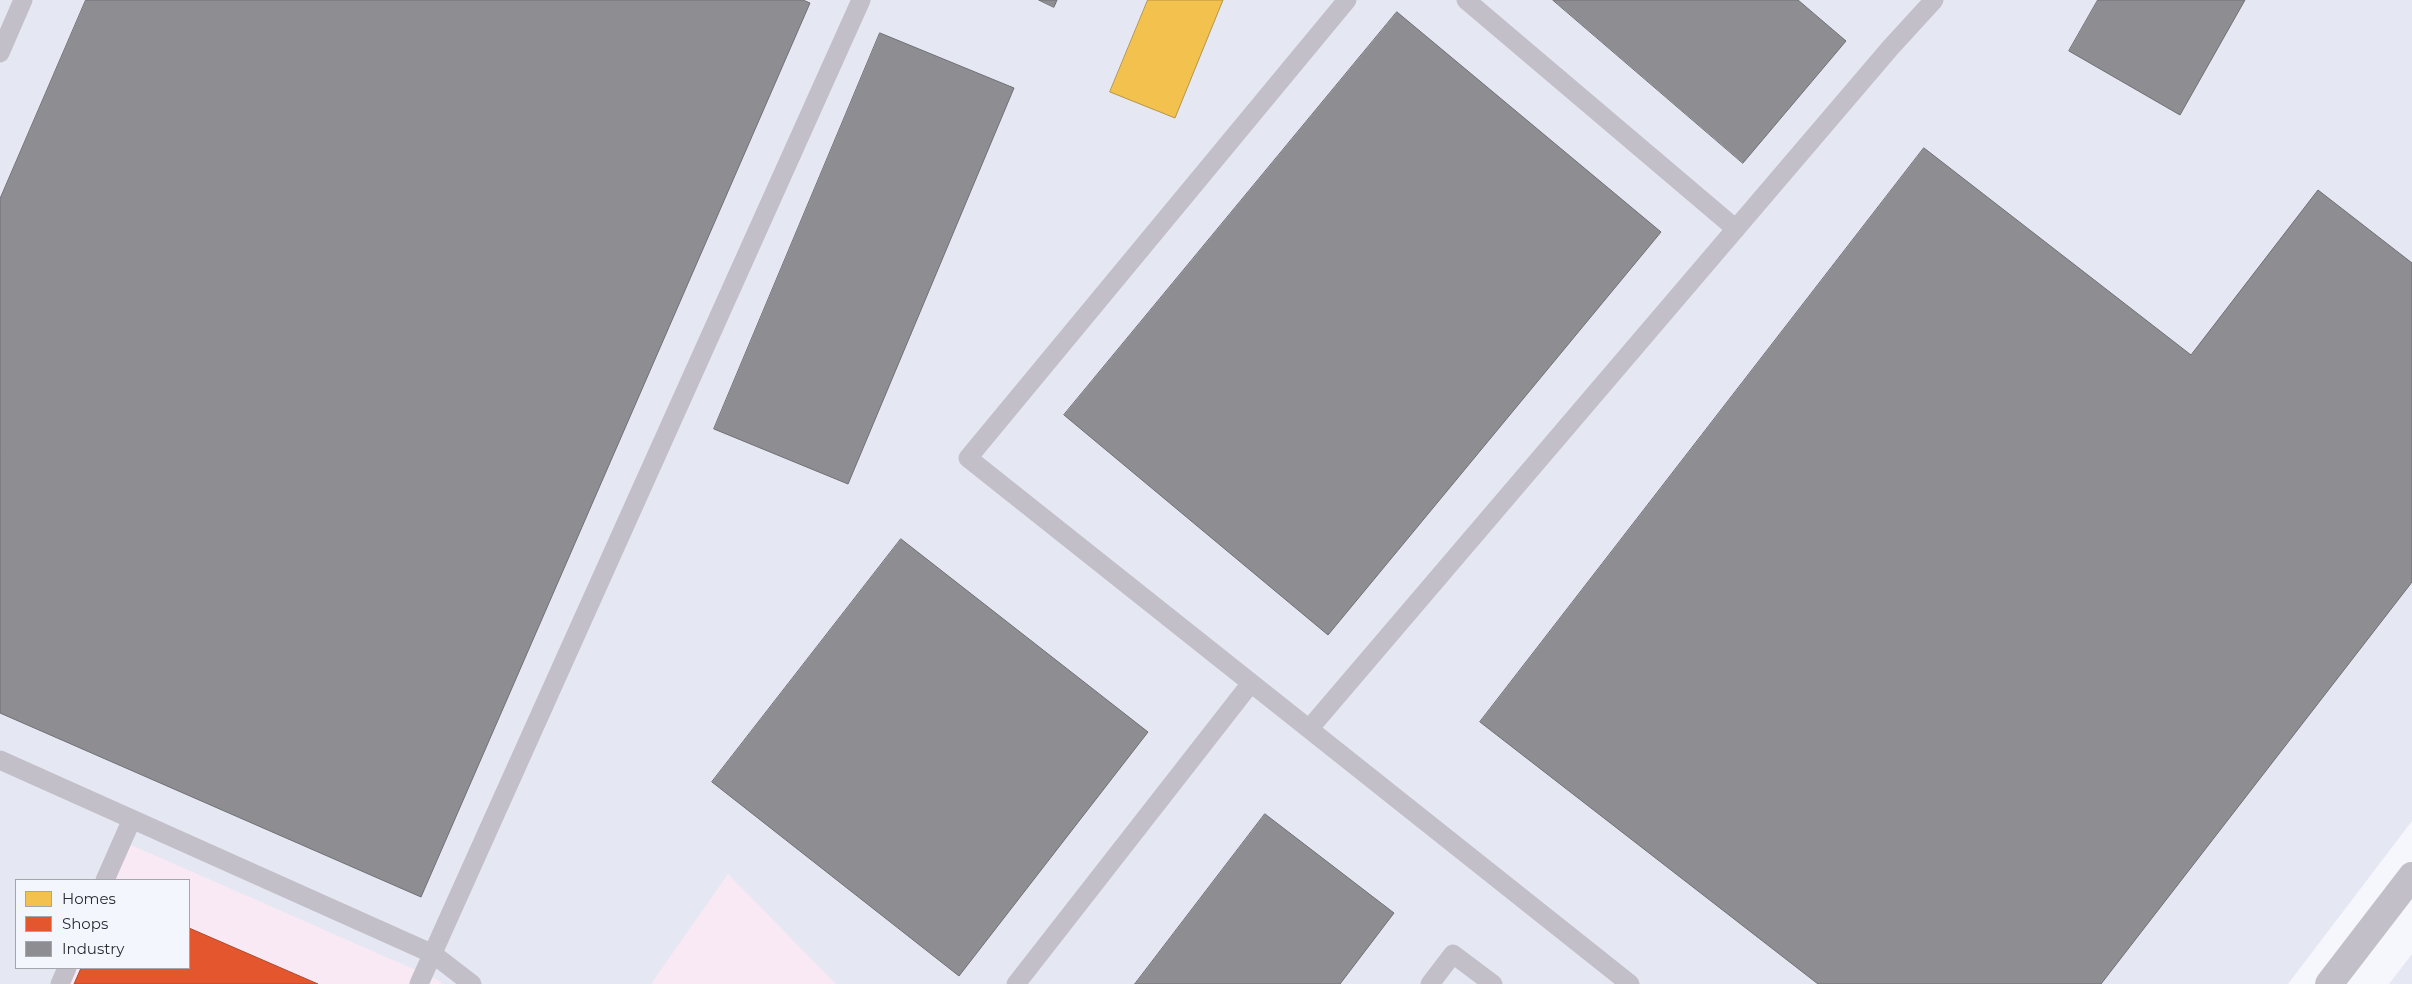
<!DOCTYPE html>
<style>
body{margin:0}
#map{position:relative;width:2412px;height:984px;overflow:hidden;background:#f6f7fc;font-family:Montserrat,sans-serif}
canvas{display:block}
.legend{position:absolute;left:15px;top:879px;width:175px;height:90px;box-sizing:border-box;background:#f4f6fe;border:1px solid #a4a6ad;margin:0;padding:6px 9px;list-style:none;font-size:15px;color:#2c2d33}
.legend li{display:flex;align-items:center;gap:10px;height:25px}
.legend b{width:25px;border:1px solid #a4a6ad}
</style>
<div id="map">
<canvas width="2412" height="984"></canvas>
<ul class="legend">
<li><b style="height:14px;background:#f2c14e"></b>Homes</li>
<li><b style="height:14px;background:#e4572e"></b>Shops</li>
<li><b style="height:14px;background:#8d8d92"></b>Industry</li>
</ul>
</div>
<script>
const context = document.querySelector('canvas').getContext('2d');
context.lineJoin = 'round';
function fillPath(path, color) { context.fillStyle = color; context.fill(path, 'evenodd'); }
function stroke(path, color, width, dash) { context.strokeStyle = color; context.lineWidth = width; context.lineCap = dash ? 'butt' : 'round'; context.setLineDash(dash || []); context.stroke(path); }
fillPath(new Path2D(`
 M0,0H2412V821L2288,984H0ZM16,880H189V968H16Z
 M2412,954V984H2389Z`), '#e5e8f3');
fillPath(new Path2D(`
 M122,841L436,979L443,984H60L67,968H189V880H105Z
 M728,874L836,984H651Z`), '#f9e9f5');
const homes = new Path2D(`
 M1148,0H1223L1175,118L1110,92Z`);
fillPath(homes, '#f2c14e');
stroke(homes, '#b79546', 1);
const shops = new Path2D(`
 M189,928L318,984H74L81,968H189Z`);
fillPath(shops, '#e4572e');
stroke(shops, '#ad4a30', 1);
const industry = new Path2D(`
 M86,0H803L810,3L421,897L0,713V199Z
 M1039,0H1057L1054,7Z
 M1553,0H1798L1846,41L1743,163Z
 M2098,0H2245L2180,115L2069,51Z
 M1397,12L1661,232L1328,635L1064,415Z
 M880,33L1014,88L848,484L714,429Z
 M1924,148L2191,355L2318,190L2412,263V582L2101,984H1818L1480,722Z
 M901,539L1148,732L959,976L712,782Z
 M1265,814L1394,913L1340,984H1135Z`);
fillPath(industry, '#8d8d92');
stroke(industry, '#707076', 1);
stroke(new Path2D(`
 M1347,0L968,458L1630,984
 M1466,0L1736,229
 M0,53L23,0
 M1309,729L1891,47L1934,0
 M0,760L433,954L472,984
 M105,880L132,819
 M60,984L67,968
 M419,984L861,0
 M1016,984L1251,683
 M1430,984L1453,954L1493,984`), '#c3bfc8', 19);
stroke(new Path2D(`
 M2329,984L2412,876`), '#c3bfc8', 28);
</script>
